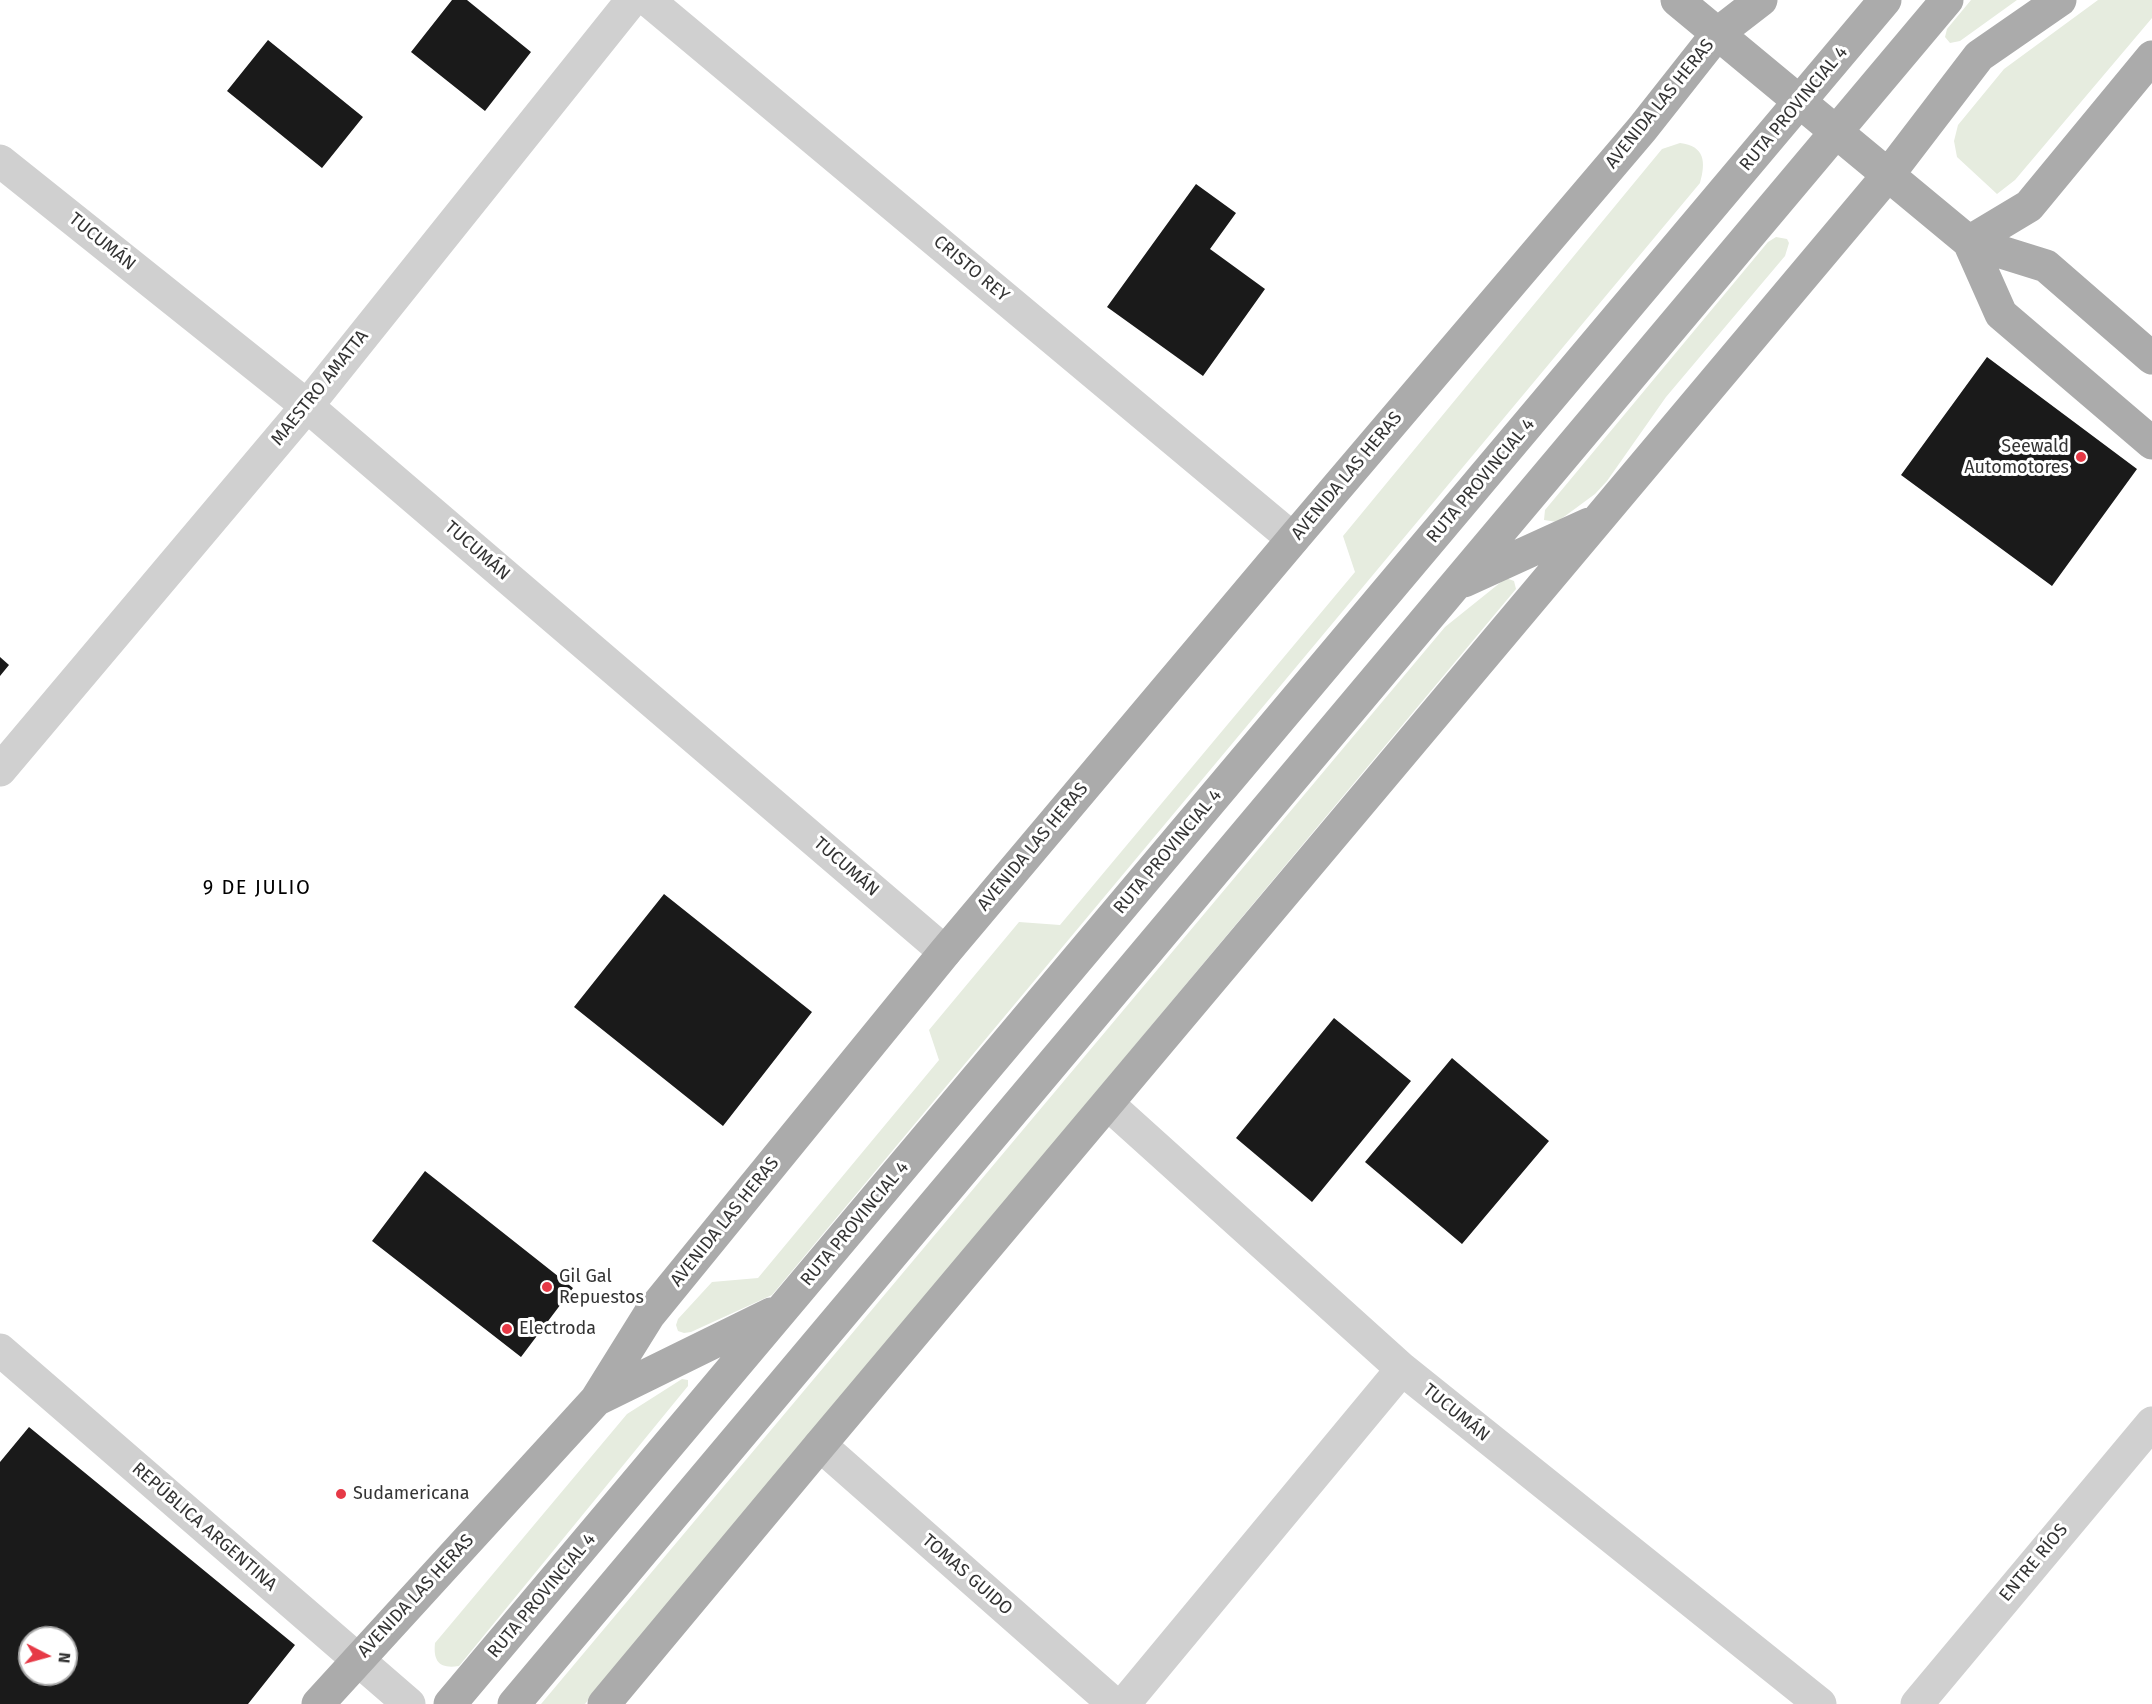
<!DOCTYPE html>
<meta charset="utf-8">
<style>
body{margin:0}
#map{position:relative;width:2152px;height:1704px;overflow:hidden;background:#fff;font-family:"Fira Sans",sans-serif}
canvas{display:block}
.north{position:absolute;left:18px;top:1626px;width:60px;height:60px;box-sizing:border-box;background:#fff;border:2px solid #adadad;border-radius:50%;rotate:96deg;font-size:16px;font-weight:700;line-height:24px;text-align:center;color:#333}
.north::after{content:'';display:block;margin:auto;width:21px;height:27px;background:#e63946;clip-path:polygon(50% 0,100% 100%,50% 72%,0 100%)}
</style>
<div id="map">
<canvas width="2152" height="1704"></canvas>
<div class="north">N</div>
</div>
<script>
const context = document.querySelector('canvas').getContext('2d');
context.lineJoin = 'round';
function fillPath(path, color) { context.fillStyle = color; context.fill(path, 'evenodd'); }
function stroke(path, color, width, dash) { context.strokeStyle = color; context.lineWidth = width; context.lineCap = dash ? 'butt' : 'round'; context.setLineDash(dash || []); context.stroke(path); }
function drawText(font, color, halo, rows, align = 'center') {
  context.font = font + ' "Fira Sans",sans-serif'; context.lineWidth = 6; context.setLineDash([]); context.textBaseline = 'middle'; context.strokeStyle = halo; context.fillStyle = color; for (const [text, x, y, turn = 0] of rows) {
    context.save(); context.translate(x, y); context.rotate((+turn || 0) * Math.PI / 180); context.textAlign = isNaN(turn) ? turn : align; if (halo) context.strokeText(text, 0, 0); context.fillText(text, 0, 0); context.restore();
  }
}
fillPath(new Path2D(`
 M1971,0H2017L1960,41L1950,43L1945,37L1947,29Z
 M2098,0H2152V18L2015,180L1997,194L1957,157L1954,141L1958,125L2004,69Z
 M1680,143C1705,146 1706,162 1700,183L772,1295L691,1332L684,1333L678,1331L676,1325L678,1319L712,1282L758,1278L939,1060L929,1030L1019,922L1060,925L1355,572L1343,536L1662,149Z
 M1776,237L1787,239L1789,243L1785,256L1666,397L1607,481L1595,494L1557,522L1544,520L1545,510L1768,242Z
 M1506,578L1514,581L1516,589L585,1704H541L1445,627Z
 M682,1379L688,1380V1386L459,1666C440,1669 433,1662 435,1643L627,1414Z`), '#e6ecdf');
fillPath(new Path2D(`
 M452,0H467L531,52L485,111L411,52Z
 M268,40L363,117L322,168L227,91Z
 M1196,184L1236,213L1210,249L1265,289L1203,376L1107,307Z
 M1987,357L2137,469L2052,586L1901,475Z
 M0,657L9,665L0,676Z
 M664,894L812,1012L723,1126L574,1007Z
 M1334,1018L1411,1081L1312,1202L1236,1138Z
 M1452,1058L1549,1141L1462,1244L1365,1162Z
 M425,1171L573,1288L521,1357L372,1241Z
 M29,1427L295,1645L248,1704H0V1462ZM30,1638H66V1674H30Z`), '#1a1a1a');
stroke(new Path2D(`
 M648,0L1293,539
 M0,161L307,406L945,952
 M0,770L307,406L632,0
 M1108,1104L1402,1369L1820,1704
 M0,1350L409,1704
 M820,1445L1114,1704
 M1124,1704L1402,1369
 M1917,1704L2152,1423`), '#d0d0d0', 33);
stroke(new Path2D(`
 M1677,0L1969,242L2046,266L2152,358
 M1969,242L2001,314L2152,443
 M1969,242L2029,206L2152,57
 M1464,581L1589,524
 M596,1400L771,1314
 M318,1704L596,1400L649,1315L945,952L1293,539L1642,129L1717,34L1761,0
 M450,1704L1885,0
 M514,1704L1947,0
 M604,1704L820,1445L1888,175L1979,56L2060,0`), '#ababab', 33);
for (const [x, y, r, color] of [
 [2081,457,6,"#e63946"],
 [547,1287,6,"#e63946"],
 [507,1329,6,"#e63946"],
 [341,1494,6,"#e63946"]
]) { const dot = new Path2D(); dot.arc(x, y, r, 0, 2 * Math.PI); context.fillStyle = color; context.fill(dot); stroke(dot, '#fff', 2); }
drawText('18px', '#333', '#fff', [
 ["AVENIDA LAS HERAS",1660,104,-51],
 ["RUTA PROVINCIAL 4",1794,109,-50],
 ["TUCUMÁN",102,242,39],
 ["CRISTO REY",971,269,40],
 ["MAESTRO AMATTA",320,388,-51],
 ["AVENIDA LAS HERAS",1347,476,-50],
 ["RUTA PROVINCIAL 4",1481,481,-50],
 ["TUCUMÁN",477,551,41],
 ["AVENIDA LAS HERAS",1033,847,-50],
 ["RUTA PROVINCIAL 4",1168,852,-50],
 ["TUCUMÁN",846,867,41],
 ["AVENIDA LAS HERAS",725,1222,-51],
 ["RUTA PROVINCIAL 4",855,1224,-50],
 ["TUCUMÁN",1456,1413,39],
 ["REPÚBLICA ARGENTINA",204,1527,41],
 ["ENTRE RÍOS",2034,1563,-50],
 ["TOMAS GUIDO",967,1575,41],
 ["AVENIDA LAS HERAS",416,1596,-47],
 ["RUTA PROVINCIAL 4",542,1596,-50]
]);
drawText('18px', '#333', '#fff', [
 ["Seewald",2069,447,"right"],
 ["Automotores",2069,468,"right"],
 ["Gil Gal",559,1277],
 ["Repuestos",559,1298],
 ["Electroda",519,1329],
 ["Sudamericana",353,1494]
], 'left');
context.letterSpacing = '1.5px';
drawText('20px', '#000', '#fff', [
 ["9 DE JULIO",257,888]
]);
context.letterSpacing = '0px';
</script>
